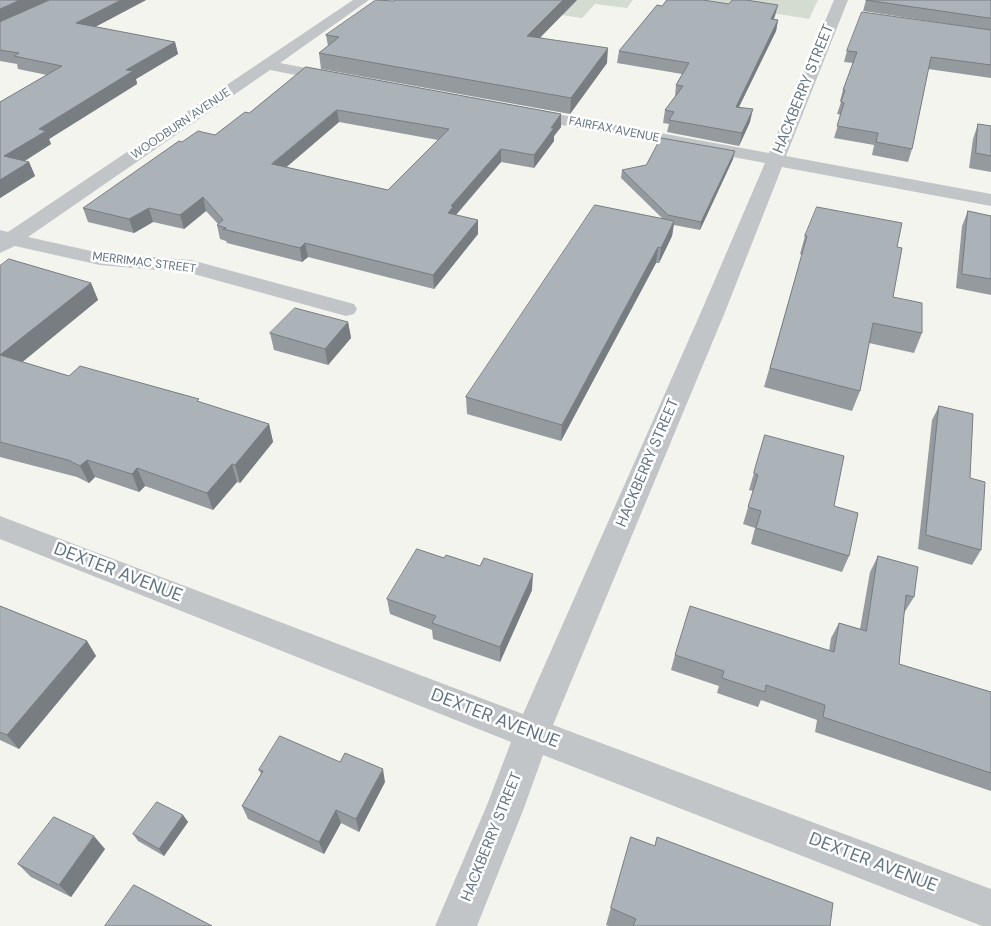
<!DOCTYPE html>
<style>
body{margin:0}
canvas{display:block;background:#f4f4ef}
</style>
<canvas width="991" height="926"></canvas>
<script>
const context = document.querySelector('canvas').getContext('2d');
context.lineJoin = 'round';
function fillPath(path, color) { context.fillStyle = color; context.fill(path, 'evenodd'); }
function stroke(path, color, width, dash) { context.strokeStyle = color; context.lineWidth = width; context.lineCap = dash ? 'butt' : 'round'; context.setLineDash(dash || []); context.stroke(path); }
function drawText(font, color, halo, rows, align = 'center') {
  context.font = font + ' "DM Sans",sans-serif'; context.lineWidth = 5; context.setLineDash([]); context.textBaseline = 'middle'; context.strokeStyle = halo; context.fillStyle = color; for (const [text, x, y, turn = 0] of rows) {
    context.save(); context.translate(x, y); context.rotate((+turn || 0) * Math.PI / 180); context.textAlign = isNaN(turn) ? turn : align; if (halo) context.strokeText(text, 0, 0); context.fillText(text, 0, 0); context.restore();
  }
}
fillPath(new Path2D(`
 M459,0H633L627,8L595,4L582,18Z
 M690,0H818L809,19Z`), '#d4dbd0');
fillPath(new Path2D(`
 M353,0H369L280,63L343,75L345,78L343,81L337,83L270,70L28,237L100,253L191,260L354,304L357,309L354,314L346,316L190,273L100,265L15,246L0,253V230L8,232Z
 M834,0H848L786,156L991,194V206L782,167L725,312L553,725L991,889V926H982L543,755L524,808L477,926H435L487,805L511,742L0,539V516L523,714L701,312L765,163L524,118L518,117L515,113L518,109L524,108L769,153Z`), '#c1c5c8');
fillPath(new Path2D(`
 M0,0H49L30,9L50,0H146L95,27L175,42L178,54L136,79L137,84L49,139L51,144L25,161L29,162L35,176L0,198V102L47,75L18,69L17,64L0,61Z
 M395,0H577L540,37L607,63L570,114L321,69L319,53L328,46L326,35Z
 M866,0H991V78L928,69L912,149L908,162L872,155L874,145L834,138L841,115L837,114L841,102L840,101L843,90L853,63L844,62L847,51L988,30L863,11Z
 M775,16L774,19L778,20L776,31L739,107L750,122L739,146L667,132L669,124L663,123L665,110L675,97L676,85L682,74L617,63L619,51Z
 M306,67L561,114V127L554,136V141L534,168L501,162L456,215L478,220V234L434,289L308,257L302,262L227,243L226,241L220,239L217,225L218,224L206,211L184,229L153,222L134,233L88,222L83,208L182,142L215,135L249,113ZM339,122L438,140L388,190L286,167Z
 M978,124L991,126V172L969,168L973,139Z
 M733,159L700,230L674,225L672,236L659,263H656L561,441L467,414L466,397L662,218L621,178L622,170Z
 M968,211L991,216V295L956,288L962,226Z
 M805,236L897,247L893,297L922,333L914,353L869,343L860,391L852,411L764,387L802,255L800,254Z
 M0,266L91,283L98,300L22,362L69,376L201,403L269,424L273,442L240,483L237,482L213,510L145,486L139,492L95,477L89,483L77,477L0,457Z
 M348,322L351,338L328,365L274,350L270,333Z
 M939,406L970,478L981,550L972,565L918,549L932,420Z
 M765,435L834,506L849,556L842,572L751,544L755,528L743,524L753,491L749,490Z
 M878,556L914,597L904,613L899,664L991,692V791L815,732L817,720L761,700L758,707L717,693L719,686L671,670L675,655L829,651L831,638L839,623L860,629L870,572Z
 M532,590L500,662L433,639L432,630L390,614L387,599Z
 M0,606L87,641L96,656L19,749L0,740Z
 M259,770L385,782L359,832L341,823L324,854L248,819L242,806L261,774Z
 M183,815L188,822L164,856L138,841L133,834Z
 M631,837L655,846L657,837L830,926H609L606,925Z
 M105,849L71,897L31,877L18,864Z`), '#949a9e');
fillPath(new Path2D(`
 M20,0H49L0,23V9Z
 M121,0H146L80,35L76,23Z
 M563,0H577L527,51V36Z
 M778,5L775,16L768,30L771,19Z
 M778,20L776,31L733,119L736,107Z
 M175,42L178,54L136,79L137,84L49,139L51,144L10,170L4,156L39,129L126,70Z
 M608,48L607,63L570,114L571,98Z
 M753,109L750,122L739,146L742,133Z
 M337,110L339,122L275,177L272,164Z
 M561,114V127L554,136V141L534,168V155L551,128Z
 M501,149V162L454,217L448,213L451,206Z
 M735,151L733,159L700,230L701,222Z
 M29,162L35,176L0,198V180Z
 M203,197L206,211L184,229L180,215Z
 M149,208L153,222L134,233L129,219Z
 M478,220V234L434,289L433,275Z
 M674,221L672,236L659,263L661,248Z
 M305,243L308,257L302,262L300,248Z
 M658,247L656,263L561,441L562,425Z
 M91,283L98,300L9,373L0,355Z
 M348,322L351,338L328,365L325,349Z
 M269,424L273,442L240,483L235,465Z
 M87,460L95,477L89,483L80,466Z
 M232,464L237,482L213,510L207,493Z
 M137,468L145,486L139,492L132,474Z
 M533,574L532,590L500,662V647Z
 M87,641L96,656L19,749L7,735Z
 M383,769L385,782L359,832L356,819Z
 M336,810L341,823L324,854L319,842Z
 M183,815L188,822L164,856L159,849Z
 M94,836L105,849L71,897L59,885Z`), '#787d81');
const building = new Path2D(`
 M0,0H20L0,9Z
 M50,0H121L76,23L175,42L126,70L133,71L39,129L46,131L4,156L29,162L0,180V102L62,66L14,56L19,53L0,50V22Z
 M376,0L394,1L395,0H563L527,36L608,48L571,98L319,53L339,37L326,35Z
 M667,0H703L729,4L732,0H746L778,5L771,19L778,20L736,107L753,109L742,133L669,120L674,112L665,110L683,86L676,85L689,63L619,51L657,5L662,6Z
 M866,0H991V18Z
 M862,12L991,30V65L931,57L912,149L876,142L878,133L837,126L844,103L841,102L845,90H843L857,52L847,51Z
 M306,67L561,114L551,128H554L534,155L501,149L451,206L453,207L448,213L478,220L433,275L305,243L300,248L223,229L226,228L217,225L223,220L203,197L180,215L149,208L129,219L83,208L179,141L182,142L198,131L215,135L245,112L249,113ZM337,110L449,129L388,190L272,164Z
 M978,124L991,126V156L976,153Z
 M661,138L735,151L701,222L668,215L622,170L646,165Z
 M595,205L674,221L661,248L658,247L562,425L466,397Z
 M817,207L902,223L897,247L902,248L893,297L922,303V333L873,323L860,391L770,368L807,236H805Z
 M968,211L991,216V279L962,274Z
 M9,259L91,283L0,355L69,376L80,366L199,399L197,401L269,424L235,465L232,464L207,493L137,468L132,474L87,460L80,466L68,460L0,442V266Z
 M295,308L348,322L325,349L270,333Z
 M939,406L973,414L970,478L985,482L981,550L926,535Z
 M765,435L844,456L834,506L858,513L849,556L756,528L761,511L748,507L758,475L754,473Z
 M417,549L444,558L446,555L480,566L484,558L533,574L500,647L432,623L436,616L387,599Z
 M878,556L918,567L914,597L906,595L899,664L991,692V773L823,717L825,705L766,685L765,692L722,678L724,671L675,655L690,606L834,652L839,623L866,631Z
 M0,606L87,641L7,735L0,732Z
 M280,736L340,762L345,753L383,769L356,819L336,810L319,842L242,806L263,771L259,770Z
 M157,802L183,815L159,849L133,834Z
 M54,817L94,836L59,885L18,864Z
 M631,837L655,846L657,837L833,903L830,926H633L636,919L611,908Z
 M134,885L212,926H105Z`);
fillPath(building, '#acb3b8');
stroke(building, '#787d81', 1);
drawText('12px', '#627382', '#fff', [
 ["WOODBURN AVENUE",181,124,-34],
 ["FAIRFAX AVENUE",614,130,11],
 ["MERRIMAC STREET",144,263,7]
]);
drawText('15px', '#627382', '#fff', [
 ["HACKBERRY STREET",804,89,-68],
 ["HACKBERRY STREET",648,463,-67],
 ["HACKBERRY STREET",492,837,-68]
]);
drawText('18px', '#627382', '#fff', [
 ["DEXTER AVENUE",118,573,21],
 ["DEXTER AVENUE",495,719,21],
 ["DEXTER AVENUE",873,863,21]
]);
</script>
